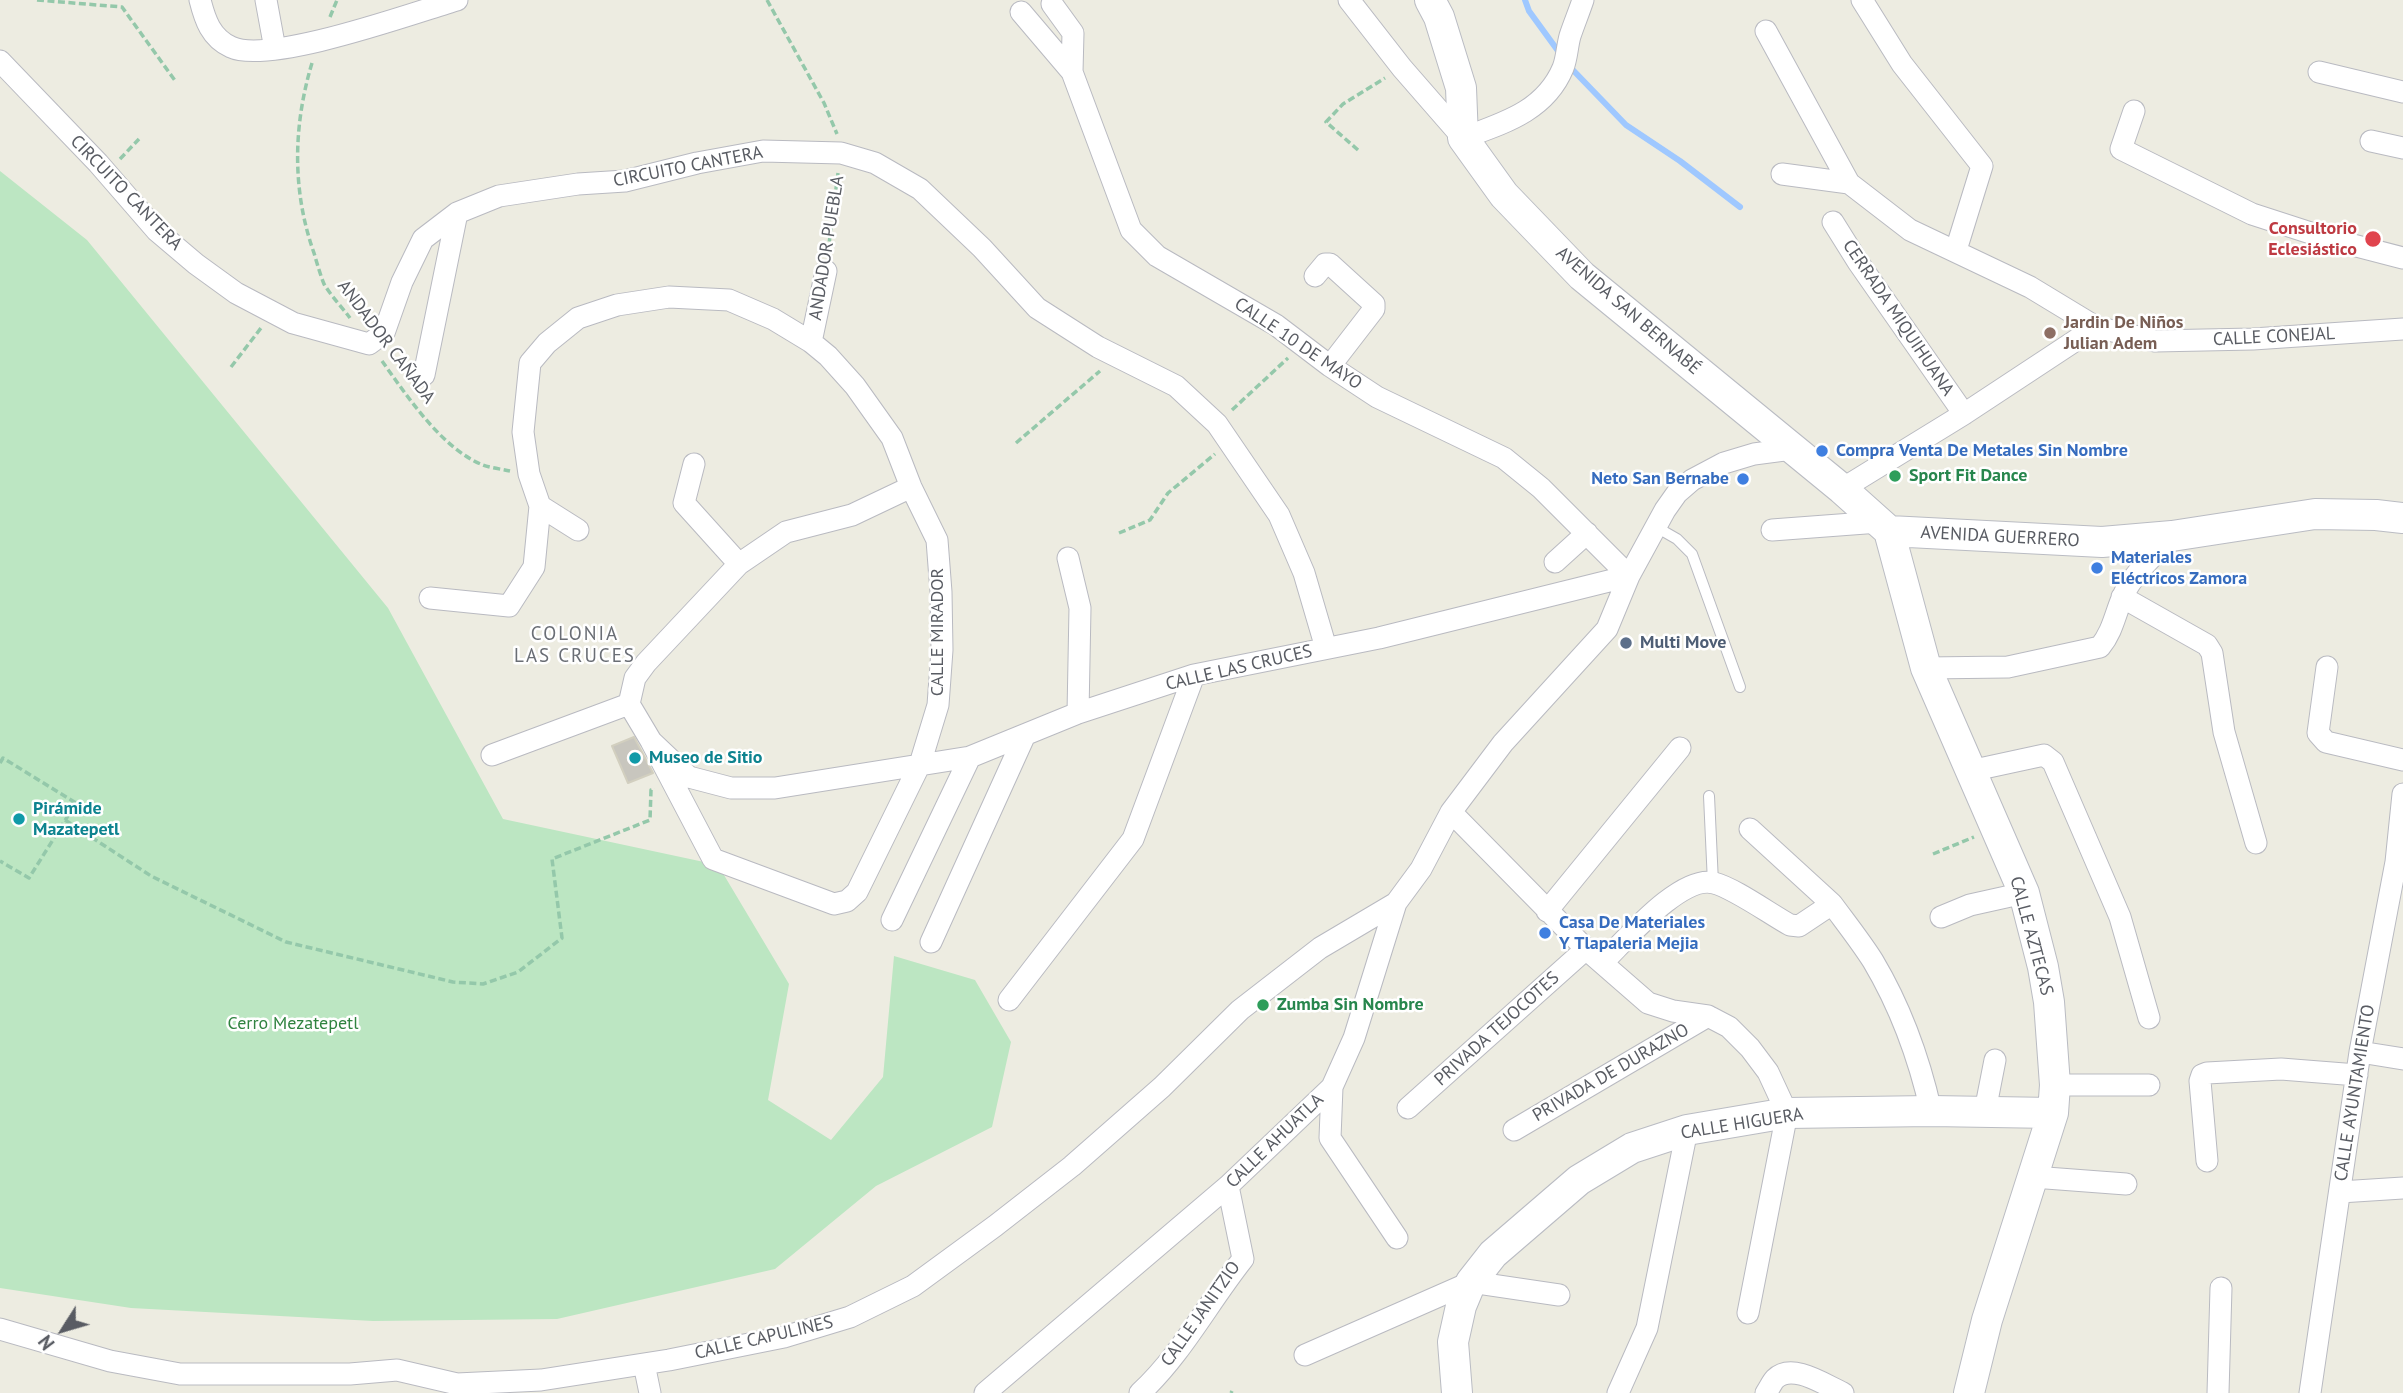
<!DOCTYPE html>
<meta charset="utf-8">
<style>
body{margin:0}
#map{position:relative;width:2403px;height:1393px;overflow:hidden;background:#edece1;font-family:"PT Sans",sans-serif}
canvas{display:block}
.north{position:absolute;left:28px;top:1295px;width:70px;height:70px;-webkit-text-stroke:5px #fff;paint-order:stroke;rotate:233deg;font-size:19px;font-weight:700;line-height:28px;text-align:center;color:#595c63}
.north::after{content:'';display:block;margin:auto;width:24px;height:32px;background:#595c63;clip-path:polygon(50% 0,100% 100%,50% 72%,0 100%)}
</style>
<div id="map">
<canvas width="2403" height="1393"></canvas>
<div class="north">N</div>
</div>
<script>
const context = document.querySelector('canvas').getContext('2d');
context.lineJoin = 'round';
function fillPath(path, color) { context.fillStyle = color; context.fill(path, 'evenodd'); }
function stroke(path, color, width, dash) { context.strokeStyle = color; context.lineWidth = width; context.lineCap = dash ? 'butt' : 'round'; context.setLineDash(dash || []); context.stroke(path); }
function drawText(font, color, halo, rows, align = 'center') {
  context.font = font + ' "PT Sans",sans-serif'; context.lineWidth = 5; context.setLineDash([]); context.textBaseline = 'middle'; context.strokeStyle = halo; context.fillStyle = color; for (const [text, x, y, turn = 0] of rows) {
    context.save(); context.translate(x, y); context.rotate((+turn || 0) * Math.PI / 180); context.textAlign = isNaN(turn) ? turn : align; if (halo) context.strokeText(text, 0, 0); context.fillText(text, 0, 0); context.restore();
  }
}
fillPath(new Path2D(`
 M0,171L87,240L388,608L503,819L718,865L789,984L768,1100L831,1140L883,1077L894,956L975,980L1011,1042L992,1127L876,1186L775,1269L557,1319L373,1321L131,1308L0,1288Z`), '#bce6c2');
stroke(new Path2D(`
 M1525,0L1529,11L1561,55
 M1570,67L1626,125L1680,161L1740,207`), '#9fc8ff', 6);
const building = new Path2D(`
 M634,737L653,773L628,783L612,746Z`);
fillPath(building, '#c8c6be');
stroke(building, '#d2cfbf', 2);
const lane = new Path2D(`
 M1656,527L1677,539L1692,554L1740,687
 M1709,796L1713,883`);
const street = new Path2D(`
 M200,0C205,20 211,38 231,47C269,65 413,13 457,0
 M266,0L275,49
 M1349,0L1402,68L1463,138C1504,123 1545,111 1563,68C1567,58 1567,47 1570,36C1574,24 1579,12 1583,0
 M1862,0L1902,64L1982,166L1956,250
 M1052,4L1073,33L1072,72
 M1021,12L1072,72L1131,230L1157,256L1276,325L1330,366L1377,397L1504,458L1541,488L1629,576
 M1766,31L1849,183L1910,230L2030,287L2096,327L2155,341L2253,339L2403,329
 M0,61L98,163L157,231L196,264L236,293L293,323L369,344L384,333L402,282L423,239L457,213L499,196L578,184L625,181L697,163L763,151L841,153L875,163L920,189L982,248L1037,308L1098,347L1176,386L1217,424L1279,515L1304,573L1326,648
 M2319,72L2403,92
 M2134,111L2121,149L2252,214L2326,238L2403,258
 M2371,141L2403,148
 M1782,174L1849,183
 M1833,222L1858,262L1964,414
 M1315,276L1325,264H1330L1374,304V309L1330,366
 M811,342L826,271
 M424,375L457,213
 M694,464L684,503L739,564
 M1842,489L1964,414L2096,327
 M540,506L578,530
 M1772,530L1879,522
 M1068,558L1080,608L1078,713
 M1555,562L1587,533
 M2122,597L2207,645L2212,653L2224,732L2256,843
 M430,598L509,606L534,567L540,506L529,474L523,432L530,363L547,343L578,318L617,305L669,297L729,300L773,319L811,342L828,356L855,386L892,438L911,487L937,540L941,592L942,650L938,705L920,764L857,892L847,901L834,904L713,859L651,741
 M2327,667L2318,733L2326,742L2403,760
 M1926,668L2008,667L2100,647C2113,631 2115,614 2123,596C2133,573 2156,554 2172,536
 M629,704L651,741L689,777L731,788H775L970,757L1078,713L1194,675L1379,638L1629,576
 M629,704L635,678L646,663L739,564L786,532L852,515L911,487
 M492,755L629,704
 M1970,771L2044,755L2053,762L2120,917L2149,1018
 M1451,812L1586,949L1648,1003L1673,1011L1708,1016L1729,1027L1750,1048L1768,1072L1787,1113L1748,1313
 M1750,829L1832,904
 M1547,911L1680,748
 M1941,917L1970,905L2024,893
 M892,920L970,757
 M931,942L1024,737
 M1602,963C1625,941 1681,874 1714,883C1734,888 1770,914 1790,925L1799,926L1832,904C1846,923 1861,942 1873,961C1901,1008 1919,1058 1931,1111
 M1009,1000L1133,839L1194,675
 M2360,1052L2403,1059
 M2055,1085H2149
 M1332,1087L1330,1138L1397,1238
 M1408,1108L1586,949
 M1985,1111L1995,1060
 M1514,1130L1708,1016
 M2207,1161L2200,1081L2202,1075L2207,1073L2281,1069L2357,1075
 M2033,1177L2126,1184
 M2340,1192L2403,1188
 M0,1329L110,1361L180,1374H350L397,1370L457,1384L541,1380L669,1360L784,1337L850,1317L913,1286L995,1226L1072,1166L1162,1087L1240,1010L1320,948L1396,903
 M1305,1355L1471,1282L1559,1295
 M644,1364L650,1393
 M985,1393L1228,1186L1332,1087L1354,1038L1396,903L1421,869L1451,812L1503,743L1607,629L1629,576L1665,510L1677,493L1692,480L1724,463L1754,454L1792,449
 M1140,1393C1182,1354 1208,1303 1243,1259L1228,1186
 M1618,1393L1647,1328L1687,1130
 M1766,1393C1769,1389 1772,1382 1775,1379C1792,1362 1825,1385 1843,1393
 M2218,1393L2221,1288
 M2310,1393L2360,1052L2396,862L2403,794`);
const secondary = new Path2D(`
 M1430,0L1439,17L1461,88L1463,138L1504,195L1582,276L1842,489L1889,531
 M1889,531L1926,668L2024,893L2043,967L2049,1002L2055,1085L2053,1113L1987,1320L1969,1393
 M1889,531L2102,542L2172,536L2315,514L2376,515L2403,518
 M1457,1393L1453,1342L1461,1306L1471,1282L1493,1254L1579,1180L1632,1148L1687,1130L1787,1113L1931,1111L2053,1113`);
stroke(lane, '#b9bac1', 12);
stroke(street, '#b9bac1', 23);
stroke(secondary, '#babcc3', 32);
stroke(new Path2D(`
 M37,0L122,7L176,82
 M767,0L824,103L837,134
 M330,17L337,0
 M312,63C293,126 292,191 314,253C317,263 320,274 324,284C331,296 342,307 350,318
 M1358,150L1326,122L1343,104L1385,78
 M120,159L139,139
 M828,252L838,173
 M382,361C407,396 442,449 483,465C491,468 501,469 510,471
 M231,367L261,328
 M1232,410L1288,358
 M1016,443L1100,371
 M1119,533L1150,520L1168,493L1215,454
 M0,763L3,758L76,803L29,878L0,861
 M65,820L151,876L286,942L453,982L483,984L518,972L562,938L552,859L650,820L651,790L655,789
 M1933,854L1974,837
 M1231,1393L1232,1391`), '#94c8aa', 3.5, [7, 3.5]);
stroke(lane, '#fff', 10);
stroke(street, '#fff', 21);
stroke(secondary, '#fff', 30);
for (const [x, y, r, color] of [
 [2373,239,9,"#e0444e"],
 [2050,333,7,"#8d6e63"],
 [1822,451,7,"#3f7fe0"],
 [1895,476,7,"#2e9e5b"],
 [1743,479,7,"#3f7fe0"],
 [2097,568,7,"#3f7fe0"],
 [1626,643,7,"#5c6f8a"],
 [635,758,7,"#0f9aa8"],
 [19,819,7,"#0f9aa8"],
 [1545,933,7,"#3f7fe0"],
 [1263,1005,7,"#2e9e5b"]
]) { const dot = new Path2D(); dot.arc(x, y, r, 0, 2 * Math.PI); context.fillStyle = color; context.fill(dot); stroke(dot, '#fff', 2.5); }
drawText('18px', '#595c63', '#fff', [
 ["CIRCUITO CANTERA",688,167,-11],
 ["CIRCUITO CANTERA",126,193,46],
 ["ANDADOR PUEBLA",827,248,-81],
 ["AVENIDA SAN BERNABÉ",1628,311,41],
 ["CERRADA MIQUIHUANA",1898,318,56],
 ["CALLE CONEJAL",2274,337,-3],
 ["ANDADOR CAÑADA",386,342,53],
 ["CALLE 10 DE MAYO",1298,344,34],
 ["AVENIDA GUERRERO",2000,537,3],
 ["CALLE MIRADOR",938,632,-90],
 ["CALLE LAS CRUCES",1239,668,-13],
 ["CALLE AZTECAS",2031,936,75],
 ["PRIVADA TEJOCOTES",1497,1029,-42],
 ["PRIVADA DE DURAZNO",1611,1073,-30],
 ["CALLE AYUNTAMIENTO",2355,1093,-81],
 ["CALLE HIGUERA",1742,1124,-9],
 ["CALLE AHUATLA",1275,1141,-44],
 ["CALLE JANITZIO",1201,1314,-55],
 ["CALLE CAPULINES",764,1338,-13]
]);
drawText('bold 18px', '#be3a42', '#fff', [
 ["Consultorio",2357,229],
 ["Eclesiástico",2357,250]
], 'right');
drawText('bold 18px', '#785e54', '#fff', [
 ["Jardin De Niños",2064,323],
 ["Julian Adem",2064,344]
], 'left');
drawText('bold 18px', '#366cbe', '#fff', [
 ["Compra Venta De Metales Sin Nombre",1836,451],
 ["Neto San Bernabe",1729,479,"right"],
 ["Materiales",2111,558],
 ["Eléctricos Zamora",2111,579],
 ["Casa De Materiales",1559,923],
 ["Y Tlapaleria Mejia",1559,944]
], 'left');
drawText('bold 18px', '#27864d', '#fff', [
 ["Sport Fit Dance",1909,476],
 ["Zumba Sin Nombre",1277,1005]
], 'left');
drawText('bold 18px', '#4e5e75', '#fff', [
 ["Multi Move",1640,643]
], 'left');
drawText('bold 18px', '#0d838f', '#fff', [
 ["Museo de Sitio",649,758],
 ["Pirámide",33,809],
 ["Mazatepetl",33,830]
], 'left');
drawText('18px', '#308340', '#fff', [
 ["Cerro Mezatepetl",293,1024]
]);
context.letterSpacing = '2px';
drawText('19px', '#6a6e75', '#fff', [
 ["COLONIA",575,635],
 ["LAS CRUCES",575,657]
]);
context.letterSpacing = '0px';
</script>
